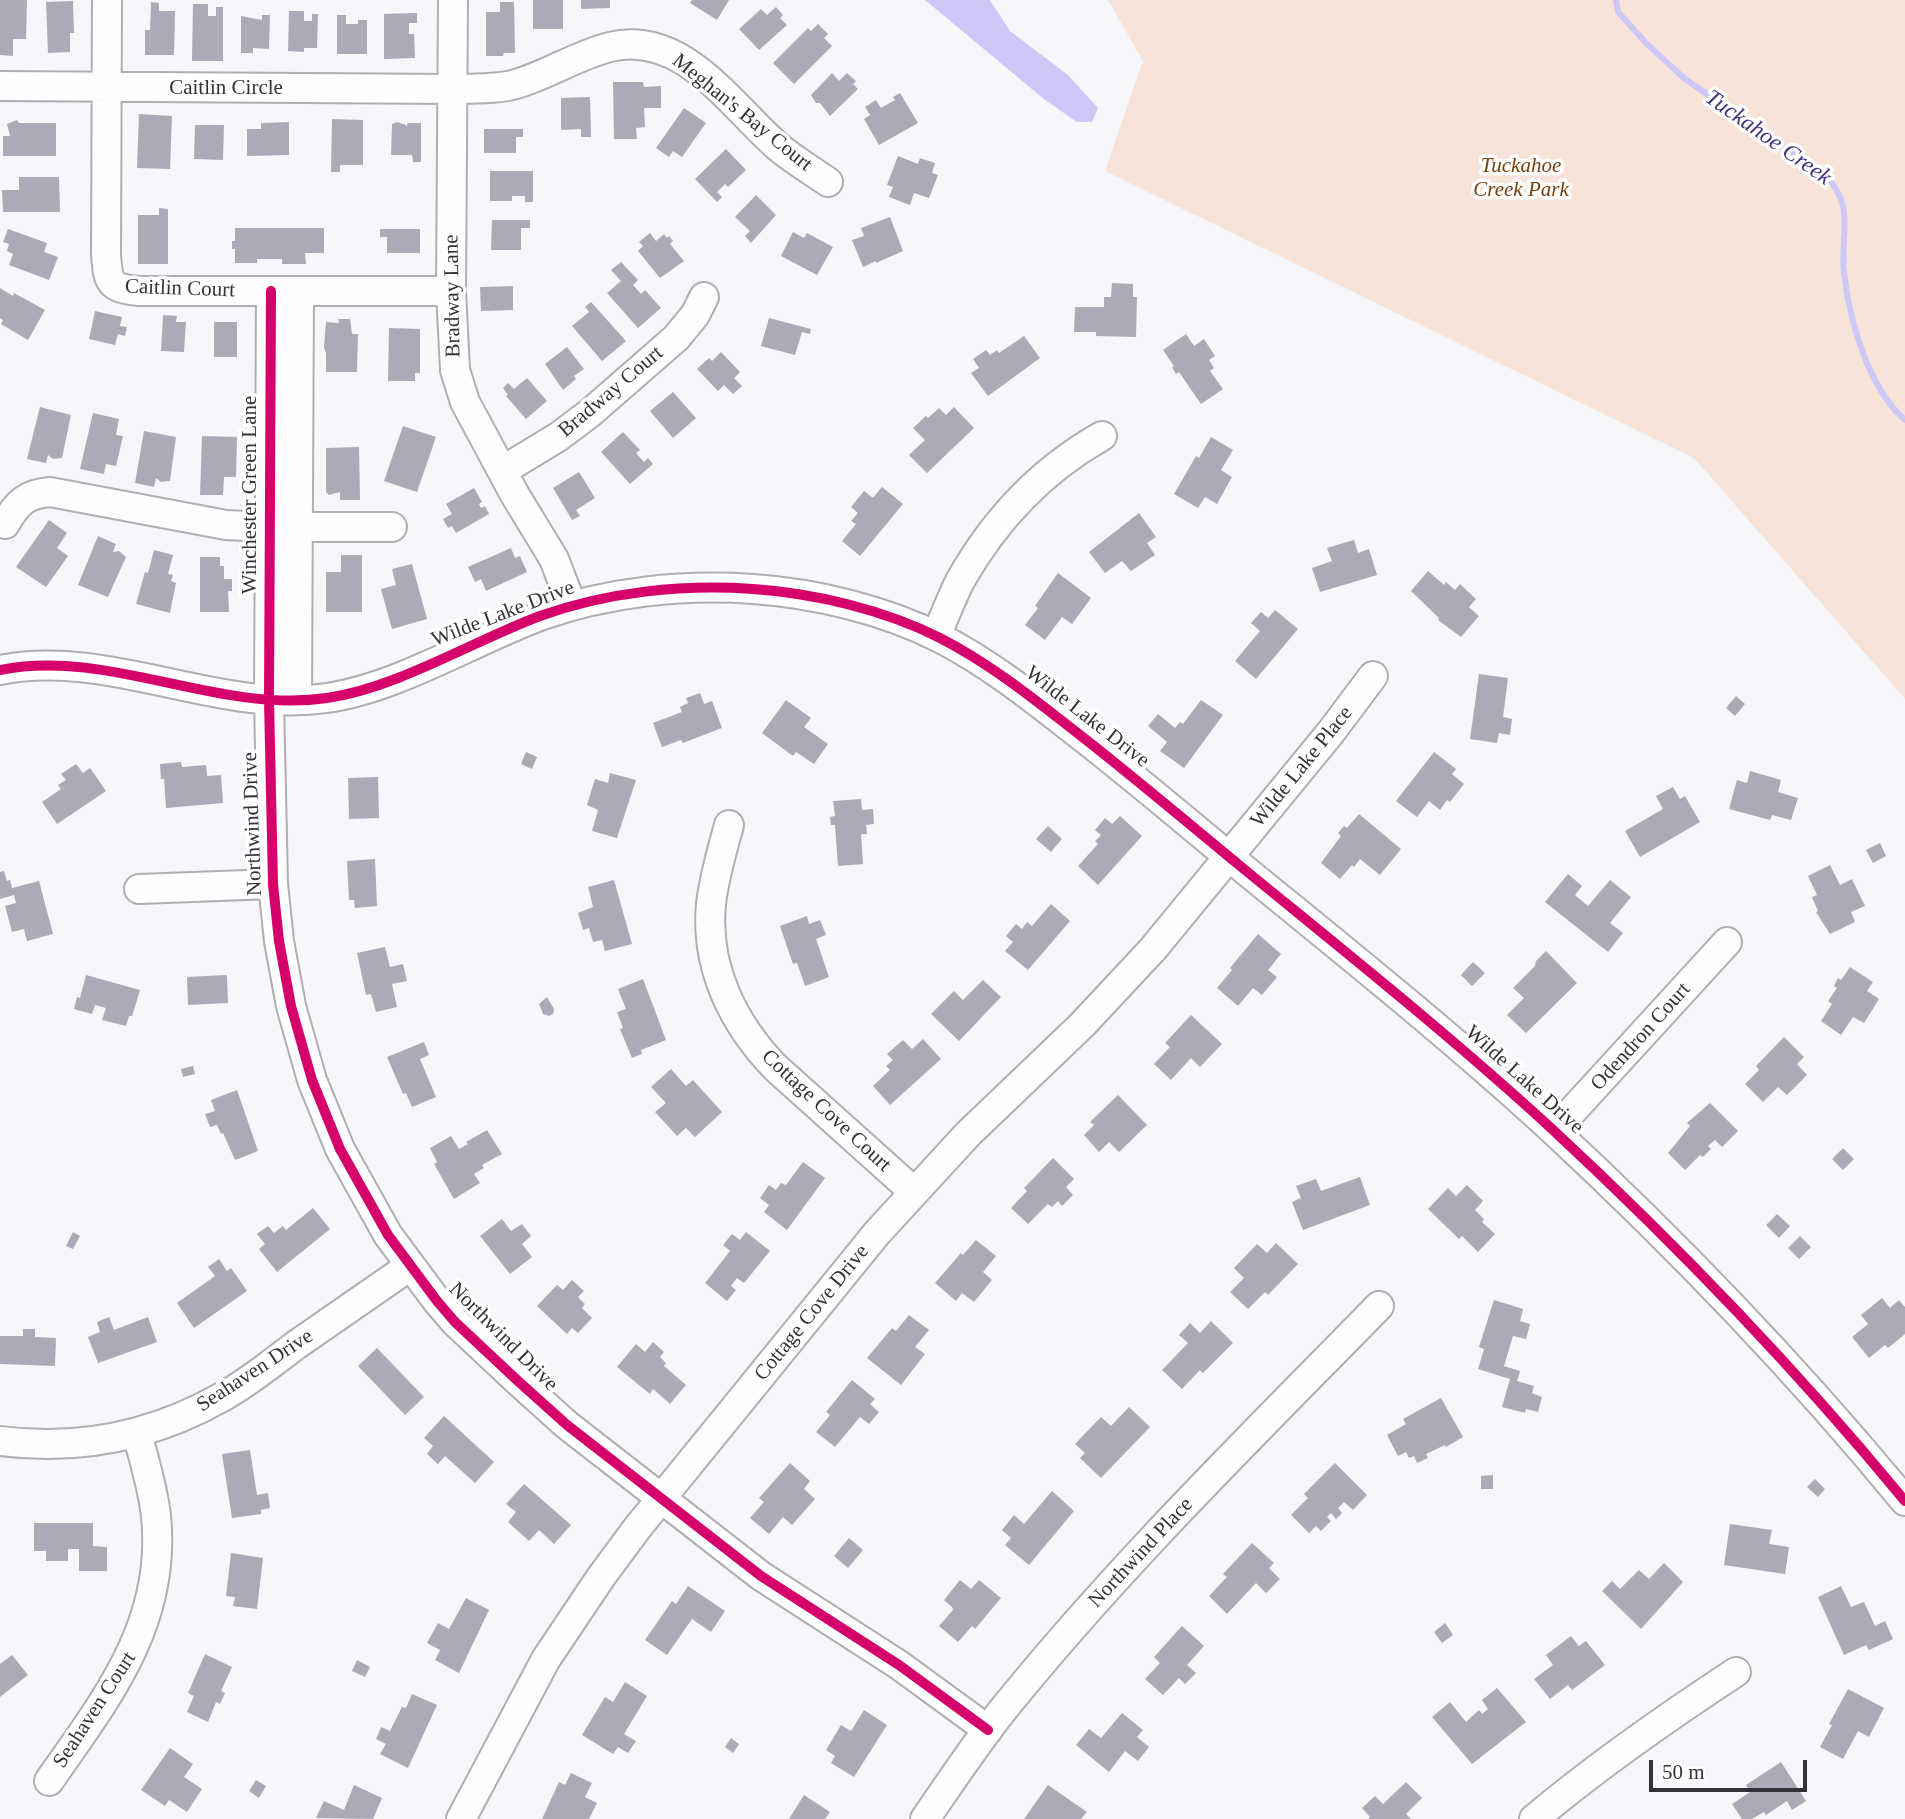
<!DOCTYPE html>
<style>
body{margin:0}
#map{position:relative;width:1905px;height:1819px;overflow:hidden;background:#f6f6fb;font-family:Georgia,serif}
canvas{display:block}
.scale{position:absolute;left:1649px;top:1760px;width:158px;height:32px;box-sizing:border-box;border:4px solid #323239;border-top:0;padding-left:9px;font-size:21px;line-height:24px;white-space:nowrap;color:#323239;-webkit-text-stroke:5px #fff;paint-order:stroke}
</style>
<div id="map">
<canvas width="1905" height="1819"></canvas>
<div class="scale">50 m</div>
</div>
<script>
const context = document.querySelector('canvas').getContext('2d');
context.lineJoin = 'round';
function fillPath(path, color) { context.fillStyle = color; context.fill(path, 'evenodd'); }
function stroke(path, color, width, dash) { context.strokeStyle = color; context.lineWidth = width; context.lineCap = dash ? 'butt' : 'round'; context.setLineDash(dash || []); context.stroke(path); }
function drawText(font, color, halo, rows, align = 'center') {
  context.font = font + ' Georgia,serif'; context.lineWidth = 7; context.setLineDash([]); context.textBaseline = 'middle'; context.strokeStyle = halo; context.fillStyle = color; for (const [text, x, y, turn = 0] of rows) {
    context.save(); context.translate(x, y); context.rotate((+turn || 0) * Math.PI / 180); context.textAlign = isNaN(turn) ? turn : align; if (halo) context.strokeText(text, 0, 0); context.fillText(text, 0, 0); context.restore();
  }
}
fillPath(new Path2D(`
 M1108,0H1905V699L1694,458L1105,171L1143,61Z`), '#f7e3d8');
fillPath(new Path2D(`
 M925,0H990L1010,31L1068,75L1098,108L1092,122H1077L1045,100Z`), '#cec8f8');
stroke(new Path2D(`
 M1616,0L1618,12L1647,44L1685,79L1825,175C1856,206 1840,234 1844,272C1849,319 1868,388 1905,420`), '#cec8f8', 6);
fillPath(new Path2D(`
 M0,0H27L26,39H13V56L0,55Z
 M533,0H563V29H533Z
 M581,0H610V8L581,9Z
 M692,0H729L717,20L690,3Z
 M73,1L74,33H70V52L48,53L46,2Z
 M151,2L159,3V11H175L174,55H145V30H150Z
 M500,2H514L515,53H504L503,56H486V12H500Z
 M193,4H208V16H216V7H223V61H192Z
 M776,7L783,15L780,18L787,25L759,50L739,29L761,9L767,15Z
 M289,11H304V21H312V14H318L317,48H304V52L288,51Z
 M417,13V23H409V34H414L415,58L384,59V14Z
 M262,15H270L269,49L253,48V53H241V16L262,20Z
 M337,15H346V24H358V20H367V54H337Z
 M818,24L828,34L824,38L832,46L794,84L773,63L808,28L811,31Z
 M832,73L839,81L847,73L856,81L853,84L858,89L830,116L820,103H816L811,95Z
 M613,82H643L644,87L661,86V108H644L645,127L636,128L637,139H614Z
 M900,93L918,123L879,145L864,119L870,115L865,107L876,100L881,108L895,100L893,97Z
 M590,97L591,137H581V129L561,130V98Z
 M684,108L706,123L682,157L673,151L669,157L656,148Z
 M139,114L172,116L170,169L137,168Z
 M332,119L363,120V165H340V172H331Z
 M17,120L19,123H56V156H3V136H10L7,124Z
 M289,122V155L247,156V129H261V123Z
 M397,122L406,125V127L408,123H421V162H413L412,155H391L392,124Z
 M195,125H224L223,160L194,159Z
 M484,129H523V137H516V153H484Z
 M726,149L746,170L728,187L725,184L717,192L722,197L717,202L695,179Z
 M898,156L918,164L920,158L935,163L932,173L938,175L929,198L914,193L910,205L889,197L893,187L887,185Z
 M490,171H533V202H525V196H512V201H490Z
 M19,177H59L60,212H3L2,190H19Z
 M756,195L776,215L751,243L745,236L750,231L735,217Z
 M159,208L168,209V264H138V215H159Z
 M890,217L903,251L876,263V261L863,267L852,240L864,236L861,228Z
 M492,220H530V228H521V250H491Z
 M235,228H324V253H305L306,264H282V259H257V263H235V249H232V241H235Z
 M8,229L47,243L44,252L58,257L49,280L9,265L13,254L7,251L9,244L3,242Z
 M380,229H420V253H387V237H380Z
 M793,232L804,238L807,233L833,247L817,275L781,256Z
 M650,233L656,241L664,234L667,238L669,236L673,241L670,244L684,261L660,278L638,251L643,246L639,242Z
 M621,262L638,280L633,285L641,294L645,290L661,308L638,328L607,293L621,281L611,270Z
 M1112,283L1133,284V297H1137L1136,337L1096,336V332H1074L1075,307H1104V297H1111Z
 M513,286V310L481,311L480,287Z
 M0,288L13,296L14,293L45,310L28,340L1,324L3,320L0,318Z
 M591,302L626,341L602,361L572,326L589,312L585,307Z
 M95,311L122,317L120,326L127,327L125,336L118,334L115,345L89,339Z
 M163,315L177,316L176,322H186L184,352L161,351Z
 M769,318L811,329L810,334L802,332L795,355L761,346Z
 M338,319H350L352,334H358L357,372H326V353L324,347L326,322L339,323Z
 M214,322H237V357H214Z
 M389,328L420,329V373H415V381H388Z
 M1186,334L1194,346L1204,339L1215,356L1209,360L1214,368L1210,371L1223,389L1201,404L1179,372L1176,374L1172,367L1174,366L1163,350Z
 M1024,336L1040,358L988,396L971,373L979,368L973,359L986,350L990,355L997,350L999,353Z
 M567,347L584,369L574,376L576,379L563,390L545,364Z
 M721,352L740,372L734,378L742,386L733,394L724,385L718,391L697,369L709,358L712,361Z
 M527,378L547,401L526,419L506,396L508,395L503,388L508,383L514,389Z
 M673,392L696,418L673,438L650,411Z
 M40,407L71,415L62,458L53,459L48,455L46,463L27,459Z
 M954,407L974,428L927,473L909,455L925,440L913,428L926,416L928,418L939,408L946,415Z
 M93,413L119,419L116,435L123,436L116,466L106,464L104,474L80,469Z
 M403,426L436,437L417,492L384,481Z
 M144,431L176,437L170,481L161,482L156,478L154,487L135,483Z
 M623,432L640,450L636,453L644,462L648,458L653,464L630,484L601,452Z
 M202,436L237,437L236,477H224L223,495H200Z
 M1211,437L1233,450L1221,470L1232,477L1217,504L1205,497L1198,508L1174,494L1196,456L1199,458Z
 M359,447L360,500H340V492L329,495L326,492V448Z
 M579,472L595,498L576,510L580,516L572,520L553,488Z
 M882,487L903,504L860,556L842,541L856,524L851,521L858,513L851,507L864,491L873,498Z
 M474,488L482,502L479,504L481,508L485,506L489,514L456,533L452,526L448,528L443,519L452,514L446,504Z
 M1139,513L1156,537L1147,543L1155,555L1131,571L1122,561L1105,573L1089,552Z
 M49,520L67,533L57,548L68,556L46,587L16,567Z
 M98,536L116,544L113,552L119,551L126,557L108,597L78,585Z
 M1354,540L1358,553L1369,549L1377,575L1320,592L1312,568L1332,561L1327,548Z
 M511,548L515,558L520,556L527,572L486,591L481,579L475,582L468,567Z
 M154,550L173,555L168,574L173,575L171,581L176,583L170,613L136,604L145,572L148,573Z
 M341,555H362V612H326V572H341Z
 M200,557H220V566H224V579H232V591H228L229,612H200Z
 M412,564L427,619L392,629L381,589L396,585L392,569Z
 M1428,571L1444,585L1446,582L1455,590L1460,584L1476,599L1469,607L1479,616L1461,637L1438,620L1439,618L1411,591Z
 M1058,573L1091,598L1072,624L1062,617L1045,640L1025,625L1038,608L1035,606Z
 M1275,610L1298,629L1256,679L1235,661L1260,631L1251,623L1261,612L1268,618Z
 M1479,674L1508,678L1503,717L1512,719L1510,735L1499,733L1497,743L1470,739Z
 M700,693L704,704L712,701L722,728L683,743L681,740L662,747L653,723L682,712L680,707L688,703L686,698Z
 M1736,696L1745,704L1735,716L1726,708Z
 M786,700L811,718L804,727L828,744L814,764L796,752L793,756L762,733Z
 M1201,700L1223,715L1184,768L1160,751L1167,742L1148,726L1158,714L1175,728L1180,722L1183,724Z
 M526,752L537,757L532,769L521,764Z
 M1434,752L1456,769L1452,774L1464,784L1450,802L1447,800L1440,810L1429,801L1417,817L1396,801Z
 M181,762L182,767L206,765L207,776L221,775L223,803L166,808L164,779H161L160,764Z
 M76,764L83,773L90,768L106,791L57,824L42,802L61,789L58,785L66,780L61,774Z
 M1750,771L1781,780L1778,792L1798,798L1791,820L1772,815L1770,820L1729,809L1737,780L1747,783Z
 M610,773L636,780L617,838L592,831L598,810L587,805L595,779L608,783Z
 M378,777L379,818L349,819L348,778Z
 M1673,787L1680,799L1685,796L1700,822L1640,857L1625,831L1663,809L1656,796Z
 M861,799L862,810L873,809L874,824L866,825L867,834H861L863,864L838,866L835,825H831L830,817L835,816L833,801Z
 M1359,814L1401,849L1380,875L1360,859L1354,867L1352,865L1340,879L1321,863L1341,836L1338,833L1344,826L1347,828Z
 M1120,816L1142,836L1098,885L1078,866L1098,844L1095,841L1101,835L1095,830L1105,818L1112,824Z
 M1048,826L1062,839L1051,852L1036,839Z
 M1880,843L1886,856L1873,863L1866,850Z
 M375,859L377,906L355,908L354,900H349L347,861Z
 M1830,865L1840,885L1852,879L1865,906L1851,912L1855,922L1830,934L1816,912L1818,911L1812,897L1817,895L1808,876Z
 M4,871L7,881L10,880L12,888L39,881L53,934L27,941L24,929L12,932L5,906L16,903L14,895L0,899V872Z
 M1568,874L1582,886L1575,895L1588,906L1610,880L1631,897L1610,923L1623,933L1608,952L1545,902Z
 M614,880L632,944L605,951L602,940L593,942L589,928L583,930L578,913L593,907L588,887Z
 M1051,904L1070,921L1028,970L1005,951L1013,942L1006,936L1016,924L1022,929L1027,922L1032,926Z
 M807,916L809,924L820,920L826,935L816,939L829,977L805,986L797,963L793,964L780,926Z
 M1258,934L1281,954L1268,970L1277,977L1262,995L1253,988L1238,1006L1217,988L1232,970L1230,968Z
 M385,947L390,967L403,964L407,981L392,984L397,1007L376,1012L371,994L366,995L357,953Z
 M1546,951L1577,983L1526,1033L1507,1015L1524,998L1513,988L1535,966L1536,961Z
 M1473,962L1485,973L1472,986L1461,975Z
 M1850,967L1873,982L1867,991L1879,999L1864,1023L1853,1017L1841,1035L1821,1021L1832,1004L1828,1001L1837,988L1834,986L1838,978L1841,980Z
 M86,975L140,990L132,1016H129L126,1026L102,1020L106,1008L95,1005L92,1014L74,1009L77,997L80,998Z
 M227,975L228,1003L188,1005L187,977Z
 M643,979L666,1040L641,1050L642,1054L632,1058L620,1029L623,1028L617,1012L626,1009L618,989Z
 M983,980L1001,997L959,1041L931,1014L954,991L963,1000Z
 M547,997L554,1009L553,1014L549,1016L543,1014L539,1004Z
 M1191,1015L1222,1044L1200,1067L1191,1058L1171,1080L1154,1064L1170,1047L1165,1043Z
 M1784,1037L1804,1057L1797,1064L1807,1075L1787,1095L1778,1087L1763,1102L1745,1084L1759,1070L1756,1066Z
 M923,1039L941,1059L890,1105L873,1086L890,1070L886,1066L893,1060L887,1054L903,1040L912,1049Z
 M424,1042L429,1055L420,1059L436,1097L412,1107L406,1093L403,1094L387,1057Z
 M193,1066L195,1074L183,1077L181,1069Z
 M671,1069L686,1086L693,1080L722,1112L695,1137L686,1128L677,1136L655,1112L666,1103L651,1087Z
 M237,1090L258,1151L235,1160L223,1133L221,1134L217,1125L210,1127L205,1114L215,1111L211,1100Z
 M1118,1095L1147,1125L1119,1152L1109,1142L1099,1152L1084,1135L1094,1125L1090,1122Z
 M1710,1103L1738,1131L1722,1147L1715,1140L1708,1146L1711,1149L1703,1157L1700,1155L1685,1170L1668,1153L1690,1126L1687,1123Z
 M487,1130L502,1154L482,1165L484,1168L474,1174L480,1183L454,1199L434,1164L437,1162L430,1148L451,1136L459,1149L468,1144L466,1142Z
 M1843,1148L1854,1159L1843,1170L1832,1159Z
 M1053,1158L1074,1179L1066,1187L1073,1195L1062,1206L1058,1201L1052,1207L1048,1204L1028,1224L1011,1208L1027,1191L1024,1188Z
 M803,1162L825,1178L787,1230L764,1212L769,1205L760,1198L769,1185L776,1190L781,1183L786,1185Z
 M1360,1177L1370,1205L1303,1230L1292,1202L1301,1198L1296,1186L1316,1179L1321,1191Z
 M1467,1185L1483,1201L1475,1210L1484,1219L1482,1222L1495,1234L1478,1252L1462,1236L1459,1239L1428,1209L1448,1188L1456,1196Z
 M313,1208L330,1229L277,1272L259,1249L265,1244L257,1234L268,1226L274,1233L283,1226L286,1230Z
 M1777,1214L1790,1226L1779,1238L1766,1225Z
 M502,1219L511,1231L522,1224L531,1236L522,1244L532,1257L510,1274L480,1236Z
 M73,1232L80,1236L73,1249L66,1246Z
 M746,1232L770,1251L744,1283L737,1278L731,1286L736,1290L727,1301L705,1283L730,1251L723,1245L732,1234L740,1240Z
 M1800,1236L1811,1247L1799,1259L1788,1248Z
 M976,1240L996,1256L983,1272L992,1280L974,1302L962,1293L956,1301L935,1283L961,1253L963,1255Z
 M1276,1243L1298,1264L1268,1295L1265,1292L1248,1309L1230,1292L1244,1278L1234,1268L1257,1244L1267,1253Z
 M219,1259L227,1271L231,1268L247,1291L194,1328L177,1303L215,1276L208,1267Z
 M572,1280L584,1291L578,1297L585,1304L582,1308L592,1318L578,1333L572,1328L567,1334L537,1306L557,1285L563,1290Z
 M1882,1298L1890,1308L1899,1300L1905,1307V1334L1888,1348L1885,1345L1869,1358L1852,1337L1868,1324L1861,1315Z
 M1494,1300L1523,1309L1520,1321L1530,1324L1526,1339L1513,1336L1504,1366L1520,1371L1517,1381L1534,1386L1532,1393L1542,1397L1538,1412L1526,1409L1525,1413L1502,1407L1510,1379L1478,1369L1484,1349L1479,1347Z
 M909,1315L929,1330L915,1347L925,1354L901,1385L867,1358L892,1328L896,1331Z
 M109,1317L114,1330L148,1317L157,1342L98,1363L88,1337L100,1332L97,1322Z
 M1211,1321L1233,1343L1203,1373L1200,1370L1182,1389L1162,1370L1188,1343L1179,1335L1190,1323L1200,1333Z
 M23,1329H35V1337L56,1338L55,1366L0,1364V1336H23Z
 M653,1342L664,1352L660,1357L666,1363L664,1366L686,1385L670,1404L653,1389L650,1394L617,1367L636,1344L645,1352Z
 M377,1348L424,1397L405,1415L358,1366Z
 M852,1380L875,1399L870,1404L879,1412L869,1424L860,1417L835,1447L816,1432L830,1415L826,1412Z
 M1441,1398L1463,1437L1446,1447L1445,1445L1426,1454L1428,1458L1417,1463L1414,1456L1409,1458L1406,1452L1398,1456L1387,1435L1406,1424L1403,1419Z
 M1129,1407L1150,1427L1101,1478L1080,1458L1085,1453L1075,1444L1101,1417L1111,1426Z
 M444,1416L494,1462L475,1483L445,1456L438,1464L427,1454L433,1446L424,1438Z
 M250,1450L257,1495L268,1493L270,1508L261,1510V1514L232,1518L222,1454Z
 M790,1463L810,1481L804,1489L815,1499L792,1525L783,1517L769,1534L750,1518L764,1502L759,1498Z
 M1335,1463L1367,1495L1353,1510L1344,1502L1338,1508L1342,1513L1336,1519L1331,1513L1327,1517L1331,1521L1321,1531L1316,1526L1309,1533L1291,1515L1308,1498L1304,1494Z
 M1493,1475V1489H1481V1476Z
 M1815,1479L1825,1489L1818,1497L1807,1487Z
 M524,1484L571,1525L554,1544L539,1530L529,1541L508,1522L516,1512L506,1504Z
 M1052,1491L1074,1511L1029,1565L1005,1545L1011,1538L1002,1530L1014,1515L1024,1524Z
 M34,1523H93V1546L107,1547V1571H79V1549H68V1561H46V1551H34Z
 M1730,1524L1772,1530L1769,1544L1789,1547L1785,1574L1724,1565Z
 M849,1538L863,1550L848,1568L834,1556Z
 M1252,1543L1274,1563L1269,1568L1280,1579L1266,1593L1256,1583L1227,1614L1209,1596L1227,1577L1223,1574Z
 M231,1553L263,1558L257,1609L233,1606L235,1597L226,1596Z
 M1664,1563L1683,1582L1641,1629L1602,1591L1612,1581L1620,1589L1639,1570L1649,1579Z
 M960,1580L971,1589L979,1580L1001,1598L975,1629L972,1626L958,1642L939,1626L953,1610L952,1607L944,1600Z
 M688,1586L725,1611L711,1632L692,1619L667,1655L645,1640L672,1601L676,1604Z
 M1841,1586L1851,1607L1864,1602L1875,1626L1885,1621L1893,1639L1869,1650L1866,1645L1844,1655L1818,1597Z
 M466,1598L489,1610L459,1673L435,1660L440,1650L427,1643L438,1623L449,1629Z
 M1445,1623L1453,1635L1442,1643L1434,1632Z
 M1182,1626L1204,1646L1187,1665L1196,1673L1185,1684L1179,1678L1163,1695L1145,1679L1160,1663L1154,1657Z
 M1571,1636L1579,1646L1586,1641L1605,1665L1572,1690L1568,1685L1550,1699L1534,1679L1553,1665L1546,1655Z
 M205,1654L232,1667L221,1691L225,1693L220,1704L216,1702L208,1722L187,1712L194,1696L188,1693Z
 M12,1655L28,1675L0,1697V1664Z
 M357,1660L370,1667L365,1677L352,1671Z
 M625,1682L647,1696L624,1734L636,1741L628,1753L618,1747L613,1754L582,1735L605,1697L613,1702Z
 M1497,1688L1526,1722L1472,1764L1432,1717L1450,1702L1466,1722L1479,1710L1482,1714L1488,1709L1482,1700Z
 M1848,1689L1884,1708L1869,1737L1858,1731L1843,1759L1820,1747L1832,1725L1829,1724Z
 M412,1694L437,1705L408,1768L380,1754L386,1744L376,1739L381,1727L390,1731L402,1707L406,1708Z
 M864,1710L887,1725L854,1777L831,1763L835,1756L826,1750L841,1725L851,1731Z
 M1122,1713L1143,1730L1137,1737L1149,1747L1138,1761L1125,1751L1109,1772L1076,1745L1089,1729L1101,1738Z
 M731,1738L739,1744L733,1753L725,1747Z
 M170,1748L193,1764L184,1777L202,1789L187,1812L169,1800L165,1806L141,1790Z
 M1781,1762L1806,1801L1792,1810L1787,1801L1766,1815L1764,1812L1752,1819H1742L1732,1804L1750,1792L1746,1785Z
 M571,1773L592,1783L585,1797L597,1803L589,1819H542L559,1782L565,1785Z
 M256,1780L266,1786L259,1798L249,1791Z
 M1406,1782L1422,1798L1406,1814L1411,1819H1368L1370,1817L1362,1808L1375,1796L1383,1804Z
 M354,1785L382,1798L373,1819L316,1818L324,1801L344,1810Z
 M1048,1785L1087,1812L1081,1819H1024Z
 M804,1795L830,1812L825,1819H789Z`), '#abaab7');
const minor = new Path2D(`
 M107,0L106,254C108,283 109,288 139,291H451
 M453,0L451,291L455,370L465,402L515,495L554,559L572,606
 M0,86L452,89C473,88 496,90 516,84C547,75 580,54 610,47C681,29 730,104 776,145C792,159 811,170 828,182
 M271,291L269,700L273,884L279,941L291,1006L312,1080L340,1149L388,1235L437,1301L455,1322L518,1381L567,1425L761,1576L899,1665L988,1730
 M502,471L558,437L590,413L676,338L695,315L704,297
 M5,524C17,503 26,494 50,492L226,525L269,527H392
 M936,636C944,618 951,599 960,581C995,519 1040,471 1102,436
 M0,670C110,648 216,714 327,698C397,688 473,641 540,616C607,592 682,584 753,589C814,593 885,610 940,638C987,662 1029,695 1071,728C1128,772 1183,819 1239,865C1344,951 1452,1037 1552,1129C1677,1245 1797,1370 1905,1501
 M297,699L299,291
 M729,825C722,851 714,877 711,904C705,967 733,1024 776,1068L913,1191
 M139,889L273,884
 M1554,1131L1727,942
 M0,1441C78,1451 153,1436 222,1397C248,1383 272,1363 296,1345C334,1319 372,1292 410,1266
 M49,1781C107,1698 167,1623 156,1516C153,1488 144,1460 137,1433
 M461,1819L546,1659L601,1577L638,1527L877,1233L968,1134L1082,1025L1153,949L1331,732L1373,676
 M925,1819C950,1783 975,1745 1002,1711C1118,1567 1250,1438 1379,1306
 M1534,1819C1598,1765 1666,1718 1736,1672`);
stroke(minor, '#aeaeb4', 32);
stroke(minor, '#fefefe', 28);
stroke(new Path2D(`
 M271,291L269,700L273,884L279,941L291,1006L312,1080L340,1149L388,1235L437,1301L455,1322L518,1381L567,1425L761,1576L899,1665L988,1730
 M0,670C110,648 216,714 327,698C397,688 473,641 540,616C607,592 682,584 753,589C814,593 885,610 940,638C987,662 1029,695 1071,728C1128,772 1183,819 1239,865C1344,951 1452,1037 1552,1129C1677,1245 1797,1370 1905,1501`), '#d6006c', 10);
drawText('21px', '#323239', '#fff', [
 ["Caitlin Circle",226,88],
 ["Meghan's Bay Court",742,113,39],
 ["Caitlin Court",180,289,2],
 ["Bradway Lane",453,296,-91],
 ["Bradway Court",611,392,-40],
 ["Winchester Green Lane",250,495,-90],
 ["Wilde Lake Drive",503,614,-21],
 ["Wilde Lake Drive",1087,717,38],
 ["Wilde Lake Place",1302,767,-51],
 ["Northwind Drive",253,824,-92],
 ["Odendron Court",1641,1037,-48],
 ["Wilde Lake Drive",1524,1080,42],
 ["Cottage Cove Court",826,1111,43],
 ["Cottage Cove Drive",812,1313,-51],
 ["Northwind Drive",503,1337,45],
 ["Seahaven Drive",255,1371,-33],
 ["Northwind Place",1141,1553,-47],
 ["Seahaven Court",95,1710,-57]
]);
drawText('italic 21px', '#794010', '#fff', [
 ["Tuckahoe",1521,166],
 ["Creek Park",1521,190]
]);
drawText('italic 23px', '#42327e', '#fff', [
 ["Tuckahoe Creek",1768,138,35]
]);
</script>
